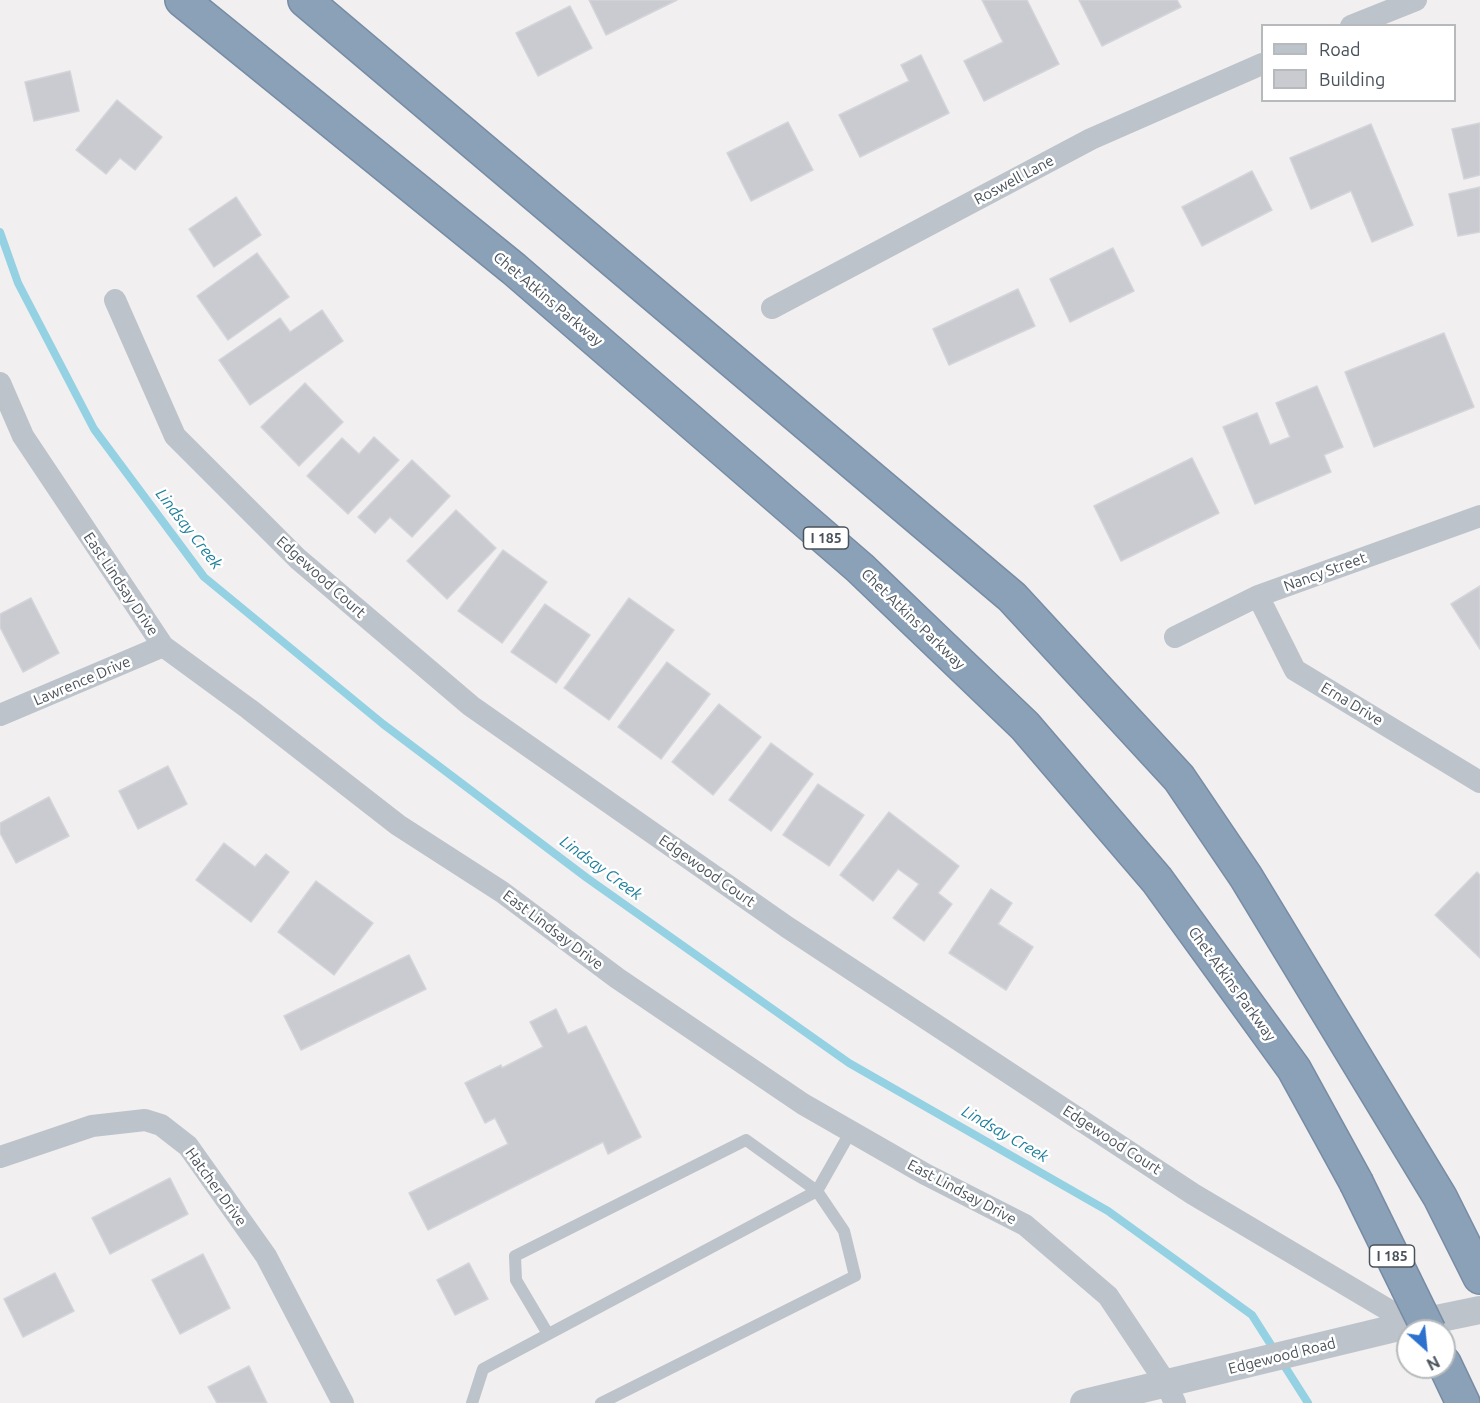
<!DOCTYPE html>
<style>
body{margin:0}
#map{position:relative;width:1480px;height:1403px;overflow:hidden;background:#f1efef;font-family:Ubuntu,sans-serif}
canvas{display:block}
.legend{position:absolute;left:1261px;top:24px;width:195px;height:78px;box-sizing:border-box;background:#fff;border:2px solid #b6babd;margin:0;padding:8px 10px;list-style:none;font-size:18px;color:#49525a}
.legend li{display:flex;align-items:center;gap:12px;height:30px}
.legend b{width:30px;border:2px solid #b6babd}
.north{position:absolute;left:1396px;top:1319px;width:60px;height:60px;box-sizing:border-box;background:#fff;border:2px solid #b6babd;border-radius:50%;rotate:153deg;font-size:16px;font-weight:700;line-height:24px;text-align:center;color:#49525a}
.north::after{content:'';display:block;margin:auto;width:21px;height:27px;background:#2c71ce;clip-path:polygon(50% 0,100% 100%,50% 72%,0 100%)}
</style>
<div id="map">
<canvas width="1480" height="1403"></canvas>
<ul class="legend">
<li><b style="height:8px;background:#bcc3ca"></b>Road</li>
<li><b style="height:16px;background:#c9cbd1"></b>Building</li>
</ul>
<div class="north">N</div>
</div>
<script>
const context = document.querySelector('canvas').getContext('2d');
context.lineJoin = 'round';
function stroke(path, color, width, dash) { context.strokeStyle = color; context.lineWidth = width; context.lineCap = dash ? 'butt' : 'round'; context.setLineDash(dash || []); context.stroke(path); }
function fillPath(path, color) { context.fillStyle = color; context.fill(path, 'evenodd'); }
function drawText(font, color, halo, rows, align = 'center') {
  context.font = font + ' Ubuntu,sans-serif'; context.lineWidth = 5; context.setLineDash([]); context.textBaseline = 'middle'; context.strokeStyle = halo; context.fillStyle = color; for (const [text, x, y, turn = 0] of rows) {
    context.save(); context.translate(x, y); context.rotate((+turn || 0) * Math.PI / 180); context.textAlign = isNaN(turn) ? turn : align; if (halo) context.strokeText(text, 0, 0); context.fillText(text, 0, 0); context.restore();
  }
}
stroke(new Path2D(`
 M0,232L18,283L94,429L204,577L383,724L587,878L849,1063L1108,1211L1252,1315L1308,1403`), '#93d1e3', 8);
const building = new Path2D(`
 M589,0H677L606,35Z
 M982,0H1027L1059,64L984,101L964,61L1003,42Z
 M1079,0H1177L1181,7L1102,46Z
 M570,6L592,48L538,76L516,33Z
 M921,55L949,113L860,157L839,115L909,81L901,65Z
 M70,71L79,111L34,121L25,82Z
 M117,100L162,137L135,170L120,158L106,174L76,150Z
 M788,122L813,170L751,201L727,153Z
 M1480,123V175L1464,179L1452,129Z
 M1371,124L1413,225L1372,242L1351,191L1311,209L1290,158Z
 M1252,171L1272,210L1202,246L1182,207Z
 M1480,187V232L1458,236L1449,194Z
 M236,197L261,235L214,267L189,229Z
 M1113,248L1134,291L1070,322L1050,279Z
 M257,253L289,297L228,340L197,296Z
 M1018,289L1035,326L949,365L933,329Z
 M322,310L343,341L250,405L219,360L280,318L290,332Z
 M1444,333L1474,407L1374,447L1345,372Z
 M305,383L343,422L299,466L261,427Z
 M1317,386L1343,447L1324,455L1331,472L1255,504L1223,427L1257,413L1270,445L1290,437L1276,403Z
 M374,437L399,460L348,514L307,476L342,438L359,454Z
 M1192,458L1219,513L1121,561L1094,506Z
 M412,460L450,496L412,537L390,517L375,533L358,517Z
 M456,510L496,548L447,599L407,561Z
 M503,550L547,582L502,643L458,611Z
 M1480,586V649L1451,604Z
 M31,598L59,653L23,672L0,627V614Z
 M629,598L674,630L609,720L564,688Z
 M545,604L590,635L556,683L511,652Z
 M667,662L710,694L661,759L618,727Z
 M719,704L761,737L713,795L672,762Z
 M771,743L813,774L771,831L729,800Z
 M168,766L187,804L138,829L119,791Z
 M818,784L864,815L829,866L783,835Z
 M49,797L69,836L16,863L0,833V823Z
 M889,812L959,866L938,893L952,904L924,941L893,918L919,884L898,869L873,901L840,875Z
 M224,843L255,867L266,854L289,872L251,922L196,880Z
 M1477,872L1480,875V958L1435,915Z
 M316,881L373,923L334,975L278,932Z
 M991,889L1012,903L998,924L1033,947L1006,990L949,953Z
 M409,955L426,989L301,1050L284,1016Z
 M556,1009L568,1034L586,1026L641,1137L608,1154L603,1142L428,1230L409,1193L508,1144L495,1118L485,1123L465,1083L501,1065L502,1068L543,1047L530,1022Z
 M170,1178L188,1214L110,1254L92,1218Z
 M203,1254L230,1308L180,1334L152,1280Z
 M469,1263L488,1299L455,1315L437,1280Z
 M55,1273L74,1311L23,1337L4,1299Z
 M249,1366L267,1403H217L208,1387Z`);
fillPath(building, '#c9cbd1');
stroke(building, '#d3d5da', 1.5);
const motorway = new Path2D(`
 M182,0L514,269L860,568L1025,726L1157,880L1294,1069L1356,1182
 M305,0L1012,597L1179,778L1246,877L1440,1197L1480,1277
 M1444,1363L1463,1403`);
stroke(motorway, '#778ca4', 36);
stroke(new Path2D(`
 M548,1334L516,1280L515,1256L746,1140L817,1191L851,1131
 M472,1403L483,1369L817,1191L844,1231L855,1276L601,1403`), '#bcc3ca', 12);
stroke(new Path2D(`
 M1351,26L1416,0
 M115,300L175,436L298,559L471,706L787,927L1193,1194L1412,1324
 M772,308L1091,139L1262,64
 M0,383L23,436L163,646L249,709L398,825L502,892L617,978L803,1104L925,1174L1025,1225L1108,1296L1166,1383L1175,1403
 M1258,596L1295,670L1480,782
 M1175,637L1258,596L1480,516
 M0,715L163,646
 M0,1157L92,1126L145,1120L161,1125L188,1146L266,1256L343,1403`), '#bcc3ca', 22);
stroke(new Path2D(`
 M1084,1403L1412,1324L1480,1310`), '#bcc3ca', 28);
stroke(motorway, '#8ba1b8', 33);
const motorwayBridge = new Path2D(`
 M1356,1182L1429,1331`);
stroke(motorwayBridge, '#778ca4', 36, []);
stroke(motorwayBridge, '#8ba1b8', 33);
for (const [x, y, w] of [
 [826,538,45],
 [1392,1256,45]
]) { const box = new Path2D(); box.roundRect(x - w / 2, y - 11, w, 22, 4.5); context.fillStyle = '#fff'; context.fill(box); stroke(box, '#49525a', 1.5); }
drawText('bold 14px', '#49525a', null, [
 ["I 185",826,538],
 ["I 185",1392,1256]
]);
drawText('15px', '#49525a', '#fff', [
 ["Roswell Lane",1014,180,-28],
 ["Chet Atkins Parkway",548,299,40],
 ["Nancy Street",1325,572,-20],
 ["Edgewood Court",321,577,42],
 ["East Lindsay Drive",121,584,56],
 ["Chet Atkins Parkway",913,619,44],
 ["Lawrence Drive",82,681,-23],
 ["Erna Drive",1352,704,31],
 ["Edgewood Court",707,871,35],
 ["East Lindsay Drive",553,930,37],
 ["Chet Atkins Parkway",1232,984,54],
 ["Edgewood Court",1112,1140,33],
 ["Hatcher Drive",216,1187,54],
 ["East Lindsay Drive",962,1192,28],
 ["Edgewood Road",1282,1356,-14]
]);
drawText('italic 16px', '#1b7f9b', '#fff', [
 ["Lindsay Creek",189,529,52],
 ["Lindsay Creek",601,868,36],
 ["Lindsay Creek",1005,1134,30]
]);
</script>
